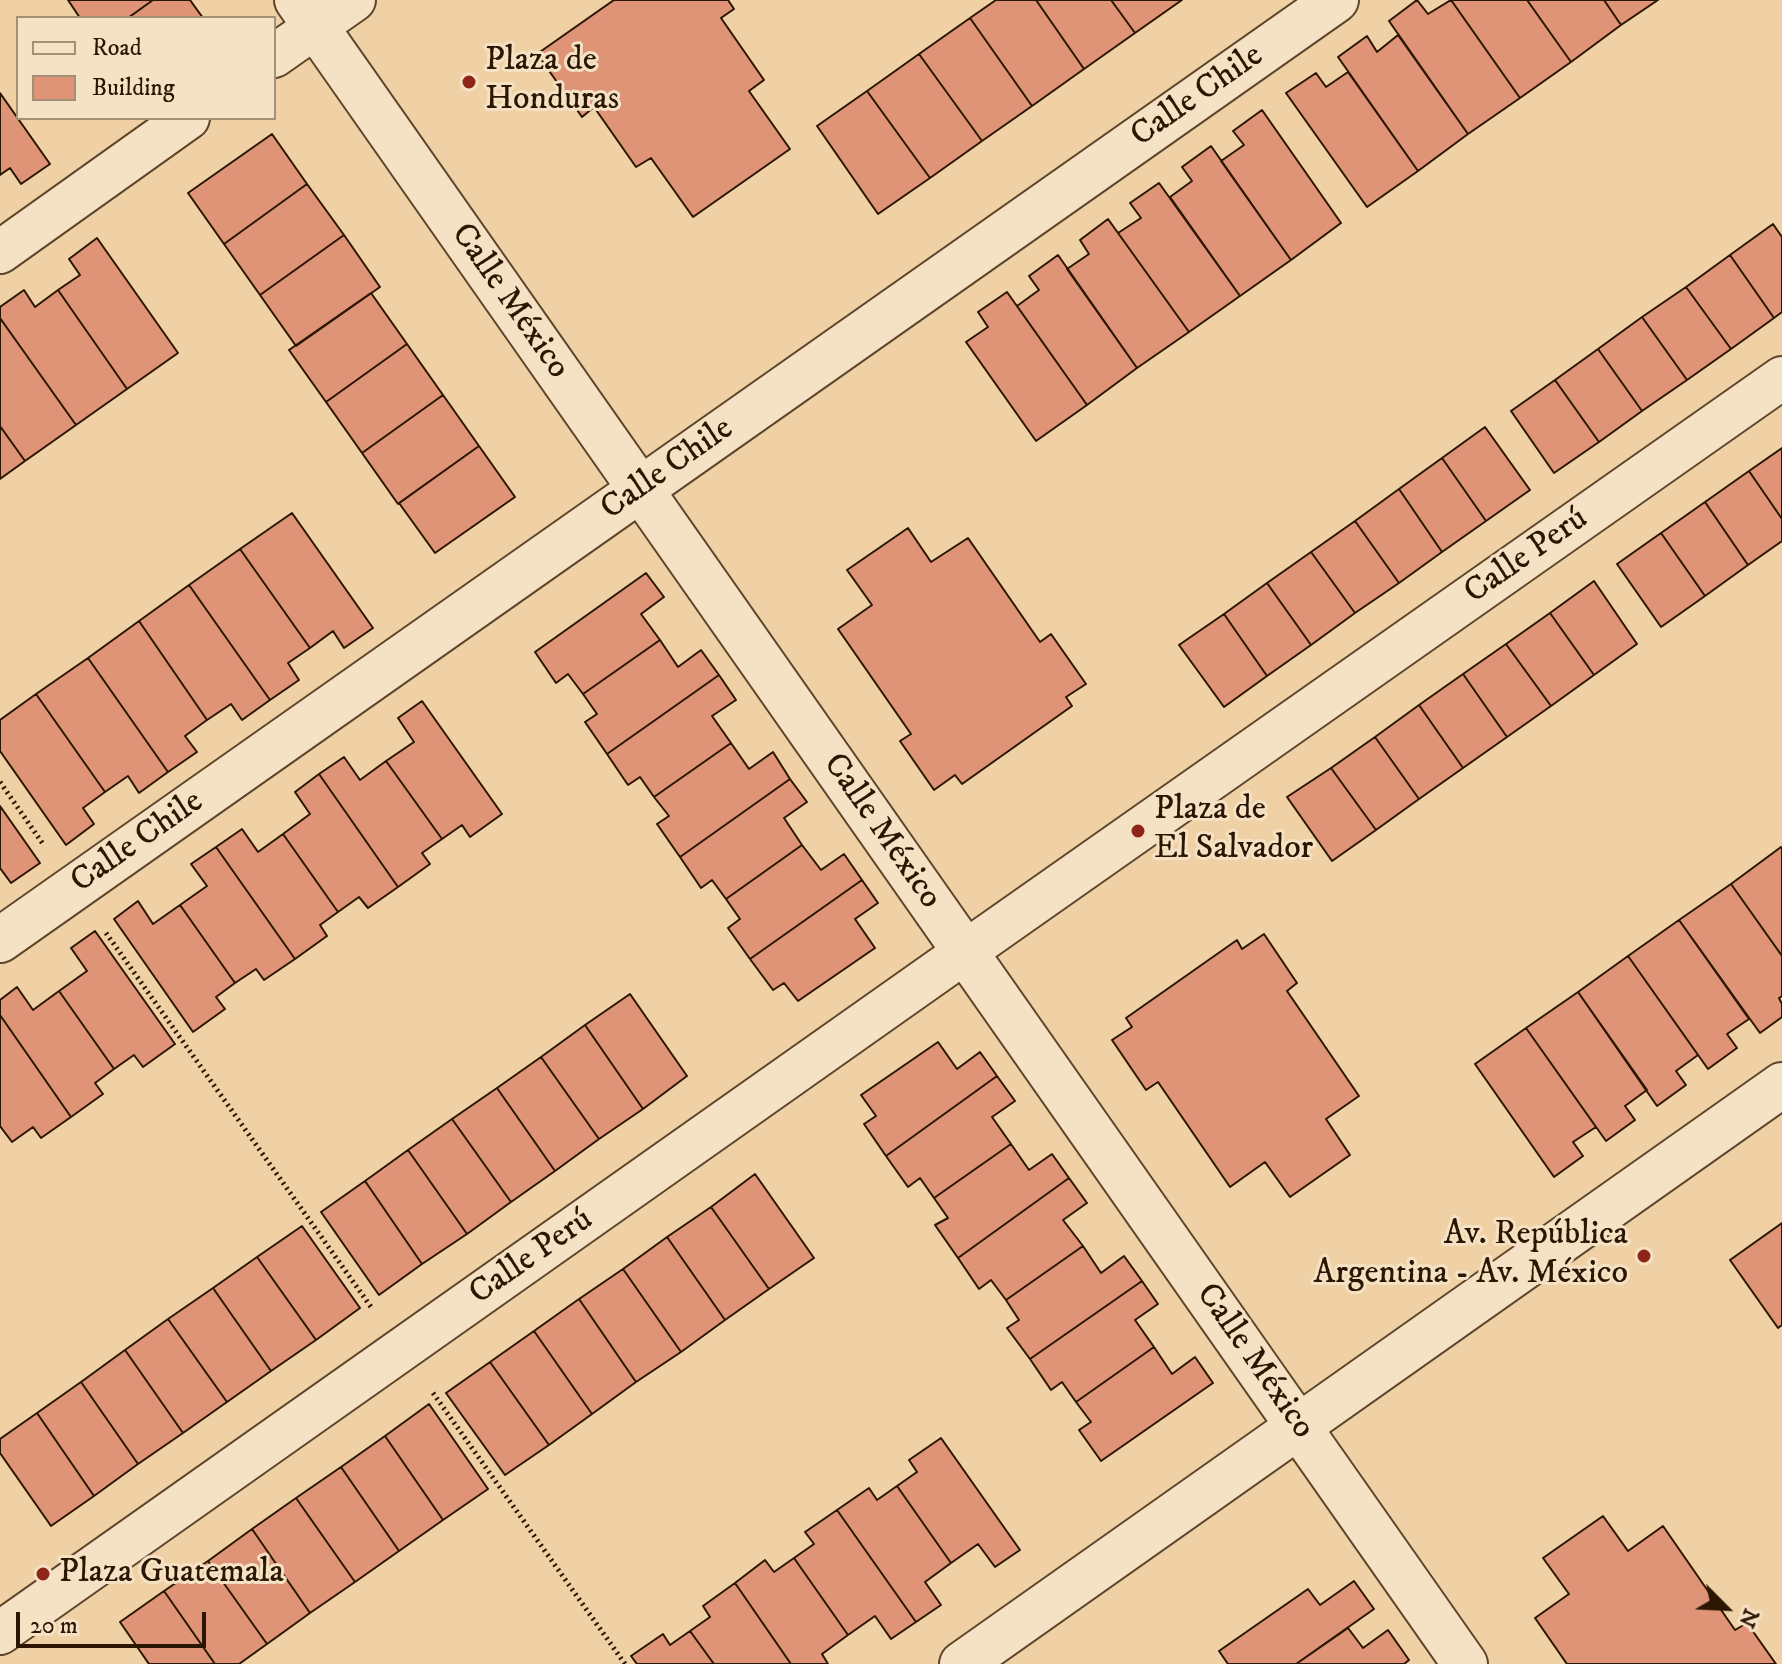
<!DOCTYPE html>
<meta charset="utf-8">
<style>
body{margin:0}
#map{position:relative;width:1782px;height:1664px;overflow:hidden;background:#f0d1a5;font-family:"IM FELL DW Pica",serif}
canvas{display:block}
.legend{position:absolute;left:16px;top:16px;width:260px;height:104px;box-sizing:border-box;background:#f5e1c4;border:2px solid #a49076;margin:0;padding:10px 14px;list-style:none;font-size:24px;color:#2a1601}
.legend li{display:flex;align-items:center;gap:16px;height:40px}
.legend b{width:40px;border:2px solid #a49076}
.north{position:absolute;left:1686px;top:1568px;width:80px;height:80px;-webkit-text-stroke:6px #f5e1c4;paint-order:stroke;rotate:114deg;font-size:22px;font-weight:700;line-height:32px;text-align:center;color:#2a1601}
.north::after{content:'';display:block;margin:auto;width:28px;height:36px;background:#2a1601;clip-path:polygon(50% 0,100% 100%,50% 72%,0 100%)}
.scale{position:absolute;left:16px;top:1612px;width:190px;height:36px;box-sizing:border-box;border:4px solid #2a1601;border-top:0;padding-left:10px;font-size:24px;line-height:28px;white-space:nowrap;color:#2a1601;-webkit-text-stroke:6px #f5e1c4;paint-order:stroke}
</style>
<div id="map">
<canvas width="1782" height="1664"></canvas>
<ul class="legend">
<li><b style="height:10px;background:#f5e1c4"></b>Road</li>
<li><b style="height:22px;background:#df9478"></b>Building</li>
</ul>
<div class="north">N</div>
<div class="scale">20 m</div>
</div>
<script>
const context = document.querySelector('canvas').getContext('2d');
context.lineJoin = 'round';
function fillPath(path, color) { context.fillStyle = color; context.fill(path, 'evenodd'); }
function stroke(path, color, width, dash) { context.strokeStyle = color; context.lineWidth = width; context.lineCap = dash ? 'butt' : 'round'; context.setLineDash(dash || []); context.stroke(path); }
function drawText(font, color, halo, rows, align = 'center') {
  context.font = font + ' "IM FELL DW Pica",serif'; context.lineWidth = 6; context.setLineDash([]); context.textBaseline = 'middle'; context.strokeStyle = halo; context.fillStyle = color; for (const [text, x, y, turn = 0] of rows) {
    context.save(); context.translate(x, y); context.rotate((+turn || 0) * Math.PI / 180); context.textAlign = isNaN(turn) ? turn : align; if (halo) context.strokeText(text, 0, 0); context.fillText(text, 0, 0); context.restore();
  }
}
const building = new Path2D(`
 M68,0H153L128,18H80Z
 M153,0H190L203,18H128Z
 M614,0H728L734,9L721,18L764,80L749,91L790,149L693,217L651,158L636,167L594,107L582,117L537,54Z
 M996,0H1036L1084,69L1032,106L970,18Z
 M1036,0H1111L1135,33L1084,69Z
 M1111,0H1182L1135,33Z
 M1417,0L1428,14L1451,0L1520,98L1468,134L1389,21Z
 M1451,0H1527L1571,62L1520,98Z
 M1527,0H1604L1621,25L1571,62Z
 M1604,0H1658L1621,25Z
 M970,18L1032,106L982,141L919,54Z
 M1398,35L1468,134L1418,171L1338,57L1367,36L1377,52Z
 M919,54L982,141L930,178L867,91Z
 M1348,72L1418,171L1367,207L1286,93L1316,73L1326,87Z
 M867,91L930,178L878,214L817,126Z
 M0,93L50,164L21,184L10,168L0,175Z
 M1262,110L1341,223L1291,260L1221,161L1244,145L1233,131Z
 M272,134L307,184L224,244L188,193Z
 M1211,146L1291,260L1240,296L1170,197L1192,181L1182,167Z
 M1159,183L1240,296L1189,332L1118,233L1141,218L1130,203Z
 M307,184L344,235L260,295L224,244Z
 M1108,219L1189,332L1137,368L1067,269L1089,254L1080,240Z
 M1773,224L1782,237V312L1774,318L1730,255Z
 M344,235L380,287L296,346L260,295Z
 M97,238L178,353L127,389L58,290L80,275L69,259Z
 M1058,255L1137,368L1087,405L1017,306L1039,290L1029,276Z
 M1730,255L1774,318L1731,349L1686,287Z
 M1686,287L1731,349L1687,380L1642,317Z
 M24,290L35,307L58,290L127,389L76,425L0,318V307Z
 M1007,292L1087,405L1036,441L966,342L988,327L978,312Z
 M371,293L407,344L326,402L289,350Z
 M1642,317L1687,380L1642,411L1598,349Z
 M0,318L76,425L25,461L0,426Z
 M407,344L443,395L362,453L326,402Z
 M1598,349L1642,411L1599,442L1555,380Z
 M1555,380L1599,442L1554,473L1511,411Z
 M443,395L479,446L398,504L362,453Z
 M0,426L25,461L0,479Z
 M1485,427L1530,490L1486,521L1442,458Z
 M479,446L515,497L435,553L399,503Z
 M1782,448V519L1749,471Z
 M1442,458L1486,521L1442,552L1399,489Z
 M1749,471L1782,519V541L1748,565L1705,502Z
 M1399,489L1442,552L1399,583L1355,521Z
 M1705,502L1748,565L1705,596L1661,533Z
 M292,513L373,628L344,648L333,631L310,648L240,549Z
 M1355,521L1399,583L1355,613L1311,552Z
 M908,528L931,562L968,538L1040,642L1051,634L1086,684L1066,697L1072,706L962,784L955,775L934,790L900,741L911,734L838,629L872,605L847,570Z
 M1661,533L1705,596L1661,627L1617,564Z
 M240,549L310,648L288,663L299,680L270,700L189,585Z
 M1311,552L1355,613L1311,645L1267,583Z
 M646,573L664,597L641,614L660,640L583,694L568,674L556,683L535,652Z
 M1594,581L1637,644L1594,675L1550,613Z
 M1267,583L1311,645L1267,676L1224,614Z
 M189,585L270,700L242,720L231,704L207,720L139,621Z
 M1550,613L1594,675L1551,706L1506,644Z
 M1224,614L1267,676L1224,707L1179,645Z
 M139,621L207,720L185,736L197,752L168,772L88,658Z
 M660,640L678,667L701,650L719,675L607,754L585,722L597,714L583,694Z
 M1506,644L1551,706L1507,737L1463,674Z
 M88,658L168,772L139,793L128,776L105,792L36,694Z
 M1463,674L1507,737L1463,768L1419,705Z
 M719,675L736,700L712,716L731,743L654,797L640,777L628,785L607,754Z
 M36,694L105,792L83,808L94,824L66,845L0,751V720Z
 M422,701L502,814L470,837L462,825L442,839L386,761L414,742L398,718Z
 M1419,705L1463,768L1419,799L1375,737Z
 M1375,737L1419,799L1376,830L1331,768Z
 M731,743L749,769L773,752L790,779L680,857L657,824L669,816L654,797Z
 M344,757L360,780L386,761L442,839L422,853L430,864L398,887L319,774Z
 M1331,768L1376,830L1332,861L1287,797Z
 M319,774L398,887L368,908L359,897L338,912L283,834L310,814L295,792Z
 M790,779L807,802L784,818L802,845L726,899L712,880L701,888L680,857Z
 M0,806L40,863L11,883L0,868Z
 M242,829L258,852L283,834L338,912L320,925L327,936L295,959L216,847Z
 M802,845L821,870L844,854L862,880L750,959L728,928L740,919L726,899Z
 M216,847L295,959L264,980L256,969L235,983L180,905L207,886L191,864Z
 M1781,847L1782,848V956L1731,884Z
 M862,880L878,903L855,919L875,948L798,1001L784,983L773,990L750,959Z
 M1731,884L1782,956V996L1779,998L1782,1004V1017L1760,1033L1679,920Z
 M138,901L153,924L180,905L235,983L216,997L225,1009L193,1032L114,919Z
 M1679,920L1749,1019L1727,1034L1737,1048L1708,1069L1628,956Z
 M95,931L175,1044L143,1067L134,1055L114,1069L59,991L87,971L71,948Z
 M1264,934L1297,983L1287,991L1359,1096L1326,1119L1350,1155L1290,1197L1265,1162L1230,1187L1158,1082L1146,1090L1112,1040L1132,1027L1126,1018L1237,940L1242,949Z
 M1628,956L1698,1055L1676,1071L1686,1085L1657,1106L1578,992Z
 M17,987L33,1010L59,991L114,1069L95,1083L103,1094L71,1117L0,1015V1000Z
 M1578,992L1647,1090L1625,1106L1635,1120L1606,1141L1526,1028Z
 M630,994L687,1076L643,1109L585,1025Z
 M0,1015L71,1117L41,1138L33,1127L12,1142L0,1126Z
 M585,1025L643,1109L599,1139L541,1057Z
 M1526,1028L1596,1127L1573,1142L1583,1156L1554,1177L1475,1064Z
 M938,1042L957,1069L980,1052L997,1076L886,1156L864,1124L876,1116L861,1095Z
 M541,1057L599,1139L555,1171L497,1088Z
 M997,1076L1015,1101L992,1117L1011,1144L934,1198L920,1178L908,1187L886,1156Z
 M497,1088L555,1171L511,1202L452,1119Z
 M452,1119L511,1202L467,1234L408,1150Z
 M1011,1144L1029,1170L1052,1154L1069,1178L958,1258L935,1225L948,1218L934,1198Z
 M408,1150L467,1234L422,1264L365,1181Z
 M755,1174L814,1258L769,1289L711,1207Z
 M1069,1178L1087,1203L1063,1220L1083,1246L1006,1300L991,1280L979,1289L958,1258Z
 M365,1181L422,1264L379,1295L321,1212Z
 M711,1207L769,1289L725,1320L667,1237Z
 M1782,1223V1325L1778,1328L1730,1260Z
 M302,1226L360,1308L316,1340L257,1257Z
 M667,1237L725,1320L681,1352L623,1269Z
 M1083,1246L1101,1273L1124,1256L1142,1281L1030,1359L1007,1328L1019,1320L1006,1300Z
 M257,1257L316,1340L271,1371L213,1288Z
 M623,1269L681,1352L636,1382L579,1299Z
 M1142,1281L1158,1304L1135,1320L1154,1347L1076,1402L1062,1382L1051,1390L1030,1359Z
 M213,1288L271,1371L227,1402L168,1319Z
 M579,1299L636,1382L592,1414L534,1331Z
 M168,1319L227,1402L183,1433L125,1350Z
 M534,1331L592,1414L549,1445L490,1362Z
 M1154,1347L1172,1374L1195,1357L1213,1383L1101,1461L1079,1430L1091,1422L1076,1402Z
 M125,1350L183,1433L138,1464L81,1382Z
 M490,1362L549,1445L505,1475L446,1393Z
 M81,1382L138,1464L94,1496L37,1413Z
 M429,1404L488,1489L443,1520L385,1436Z
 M37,1413L94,1496L51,1526L0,1453V1439Z
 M385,1436L443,1520L399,1551L341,1467Z
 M941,1438L1020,1550L995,1567L978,1544L951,1563L897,1486L917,1472L909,1460Z
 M341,1467L399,1551L355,1582L296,1498Z
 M897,1486L951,1563L925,1582L941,1605L916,1622L837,1510L869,1488L877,1500Z
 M296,1498L355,1582L310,1613L252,1529Z
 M837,1510L916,1622L891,1639L875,1616L848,1635L794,1558L814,1544L805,1532Z
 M1603,1516L1628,1551L1663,1526L1735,1630L1747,1623L1776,1664H1567L1535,1618L1569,1594L1543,1558Z
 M252,1529L310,1613L267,1644L208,1561Z
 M794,1558L848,1635L822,1654L828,1664H791L735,1583L765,1560L774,1572Z
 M208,1561L267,1644L239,1664H215L164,1591Z
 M1354,1581L1374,1609L1296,1664H1228L1219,1651L1308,1589L1320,1605Z
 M735,1583L791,1664H714L690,1631L710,1617L703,1606Z
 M164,1591L215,1664H149L120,1622Z
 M1348,1628L1363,1648L1388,1630L1409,1660L1404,1664H1296Z
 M690,1631L714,1664H637L631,1656L663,1634L670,1645Z`);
fillPath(building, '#df9478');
stroke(building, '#2a1601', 2);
const pedestrian = new Path2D(`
 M274,56L354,0
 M0,252L188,118
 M0,1633L965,952L1782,378`);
const minor = new Path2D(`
 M297,0L1465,1664
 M0,940L1336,0
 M962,1664L1782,1085`);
stroke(pedestrian, '#5c452a', 46);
stroke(minor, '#5c452a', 48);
stroke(new Path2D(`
 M0,782L43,844
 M106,933L371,1307
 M433,1393L625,1664`), '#2a1601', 5, [2, 4]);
stroke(pedestrian, '#f5e1c4', 42);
stroke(minor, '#f5e1c4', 44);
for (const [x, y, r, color] of [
 [469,82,8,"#8f2418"],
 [1138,831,8,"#8f2418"],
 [1644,1256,8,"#8f2418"],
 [43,1574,8,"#8f2418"]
]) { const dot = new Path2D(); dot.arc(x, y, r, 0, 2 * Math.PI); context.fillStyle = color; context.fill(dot); stroke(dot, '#f5e1c4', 3); }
drawText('34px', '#2a1601', '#f5e1c4', [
 ["Plaza de",485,62],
 ["Honduras",485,101],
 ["Plaza de",1154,811],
 ["El Salvador",1154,850],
 ["Av. República",1628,1236,"right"],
 ["Argentina - Av. México",1628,1275,"right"],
 ["Plaza Guatemala",59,1574]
], 'left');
drawText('34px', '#2a1601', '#f5e1c4', [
 ["Calle Chile",1198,97,-35],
 ["Calle México",509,302,55],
 ["Calle Chile",668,470,-35],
 ["Calle Perú",1527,557,-35],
 ["Calle México",881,832,55],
 ["Calle Chile",138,843,-35],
 ["Calle Perú",532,1258,-35],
 ["Calle México",1254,1362,55]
]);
</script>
